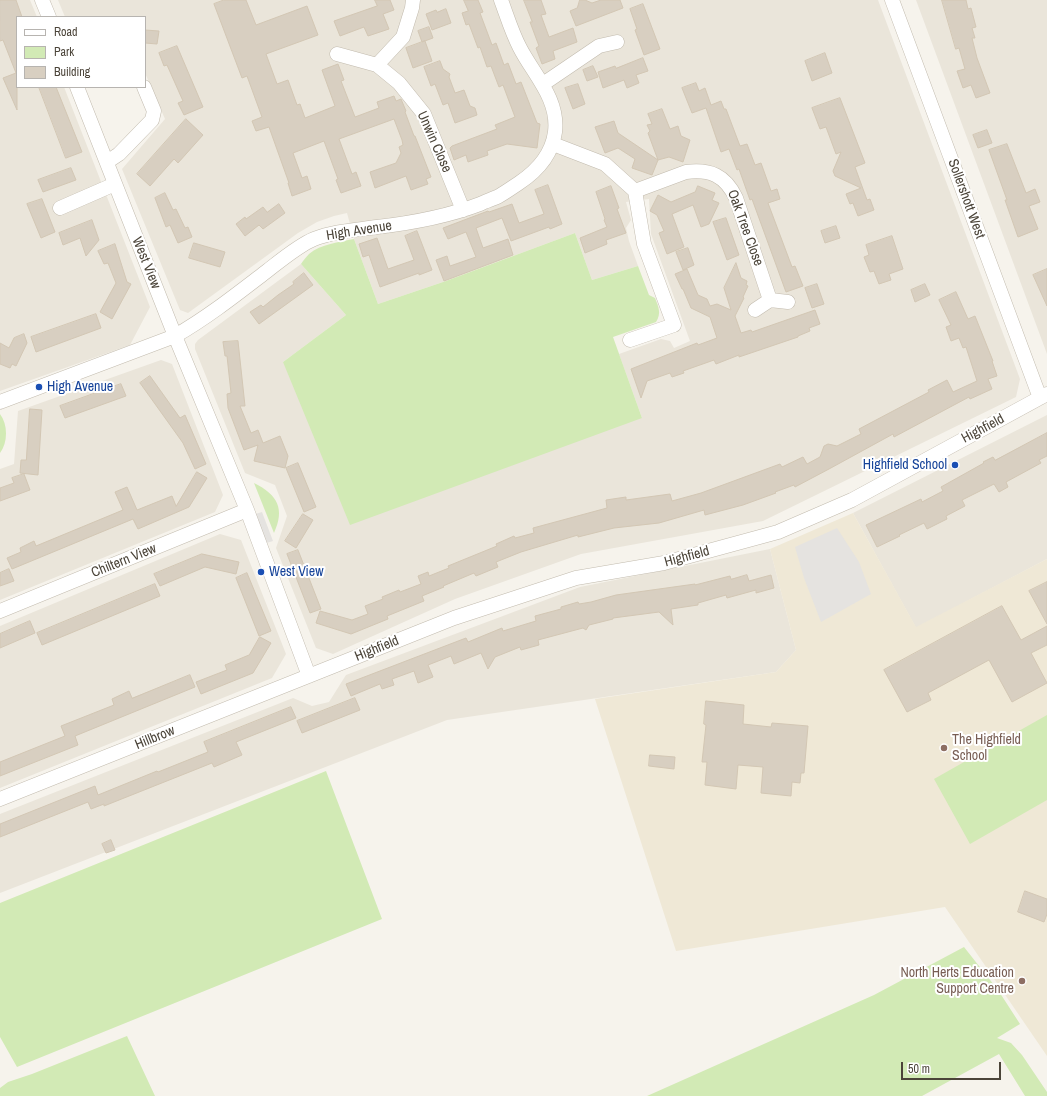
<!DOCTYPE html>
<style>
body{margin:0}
#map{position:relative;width:1047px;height:1096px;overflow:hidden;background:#f6f3ec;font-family:"Archivo Narrow",sans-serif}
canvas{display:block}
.legend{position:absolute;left:16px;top:16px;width:130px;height:72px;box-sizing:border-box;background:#fff;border:1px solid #b7b4b0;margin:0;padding:5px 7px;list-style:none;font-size:12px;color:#4b4439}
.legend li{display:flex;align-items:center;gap:8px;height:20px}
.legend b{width:20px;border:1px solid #b7b4b0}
.scale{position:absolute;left:901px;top:1062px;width:100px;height:18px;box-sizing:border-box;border:2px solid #4b4439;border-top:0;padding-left:5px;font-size:12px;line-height:14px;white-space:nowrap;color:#4b4439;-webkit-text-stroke:3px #fff;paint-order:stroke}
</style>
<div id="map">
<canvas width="1047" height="1096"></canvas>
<ul class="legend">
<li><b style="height:5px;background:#fff"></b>Road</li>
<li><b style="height:11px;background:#d2eab5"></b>Park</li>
<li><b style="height:11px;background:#d8cfc1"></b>Building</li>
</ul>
<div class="scale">50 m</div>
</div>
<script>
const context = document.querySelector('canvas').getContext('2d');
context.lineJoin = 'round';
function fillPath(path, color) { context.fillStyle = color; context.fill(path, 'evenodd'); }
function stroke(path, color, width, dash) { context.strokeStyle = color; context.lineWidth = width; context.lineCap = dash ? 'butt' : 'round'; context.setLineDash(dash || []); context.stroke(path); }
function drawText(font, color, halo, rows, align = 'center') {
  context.font = font + ' "Archivo Narrow",sans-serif'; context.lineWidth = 4; context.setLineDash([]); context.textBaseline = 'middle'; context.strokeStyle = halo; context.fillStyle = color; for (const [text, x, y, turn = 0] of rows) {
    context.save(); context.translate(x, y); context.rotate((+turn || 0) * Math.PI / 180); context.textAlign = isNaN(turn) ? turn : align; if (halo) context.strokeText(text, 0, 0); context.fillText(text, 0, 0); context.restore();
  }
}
fillPath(new Path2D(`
 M0,0H30L37,17H17V87H64L150,307L130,345L0,391Z
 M58,0H878L1020,379L1016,397L763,521L581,554L455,599L333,654L316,648L276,548L287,516L275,485L245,473L195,349V344L198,340L301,264L346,315L283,362L642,418L619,354L661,339L670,341L674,348L690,341L651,234L649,199L626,202L631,220L626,228L629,241L638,266L592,280L575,233L446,281L378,304L354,239L347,213L334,216L317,222L298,233L188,313L180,310L122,169L165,119L145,73V17H65Z
 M916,0H1047V354Z
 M161,360L172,364L223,495L215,512L0,600V469L14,464L18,411Z
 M1047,415V559L916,628L853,513Z
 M220,534L241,540L286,654L272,678L0,788V626Z
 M770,549L796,650L776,672L447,720L0,893V814L293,698L312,706L329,702L346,675L580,587Z`), '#eae5da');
fillPath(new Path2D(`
 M853,513L916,627L1047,559V1056L945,907L676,951L595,699L776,672L796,650L770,549Z`), '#efe8d6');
fillPath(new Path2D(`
 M575,233L592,280L638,266L649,295L655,298C658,306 662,313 656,322L613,337L642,418L350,525L283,362L346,315L301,264C303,261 306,257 309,254C321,244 339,242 354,239L378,304L446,281Z
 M0,414C8,424 8,443 0,453Z
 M254,483C278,495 285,509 274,533Z
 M1047,715V800L970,844L934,779Z
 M326,771L382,919L17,1067L0,1037V903Z
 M964,947L998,990L1020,1024L997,1038L1011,1043L1022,1055L1047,1092V1096H1025L999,1054L922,1096H647L874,995Z
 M127,1036L155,1096H0V1088L8,1082L32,1074Z`), '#d2eab5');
fillPath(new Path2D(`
 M262,512L273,541L263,544L252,515Z
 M837,528L859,562L871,594L821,622L804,578L795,547Z`), '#e5e3e0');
const building = new Path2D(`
 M0,0H16L22,17H17V110L3,78L16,73L3,40L0,41Z
 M224,0H246L256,25L307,6L318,35L266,54L277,84L288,80L297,105L300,104L305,118L335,106L322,70L338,64L344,80L341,81L355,117L379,108L377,102L394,96L396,101L401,99L406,111L405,112L414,136H415L431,177L426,179L428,184L411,190L406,176L375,188L370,172L396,163L401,153L399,147L403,145L402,140L394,119L339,139L352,174L356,172L361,186L341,193L336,180L338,179L324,141L293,153L302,178L307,176L311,189L292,196L288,183H289L269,127L256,131L252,121L262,117L247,76L242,78L214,4Z
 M375,0H390L394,10L383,14L389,29L368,36L364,27L340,36L334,21L377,6Z
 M464,0H478L483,12L480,13L492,45L496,43L504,65L508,63L516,84L521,82L537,123L540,124L537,148L507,144L487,151L488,155L468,162L466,155L454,160L450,148L452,146L497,129L495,125L515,117L503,85L499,87L491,66L487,67L480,47L478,48L469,24L466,25L462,13L468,11Z
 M524,0H541L546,14L541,15L549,37L573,28L577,42L553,51L555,59L542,64L536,48L539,46L530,22H532Z
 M580,0H585L592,3L601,0H620L623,8L576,26L570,11L577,8Z
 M942,0H966L968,9L971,8L976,27L972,28L975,38H972L977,58L990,93L976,98L971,85L963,88L957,71L965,69L959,48L956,49Z
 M643,4L660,49L644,55L635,30L637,29L630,9Z
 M446,9L451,23L432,30L426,14L436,10L437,12Z
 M429,27L433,38L422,42L418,31Z
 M145,30L159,31L157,44L145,43Z
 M425,41L432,61L413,68L406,48Z
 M177,46L203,107L184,115L178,103L183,101L167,65L164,66L159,53Z
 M825,53L832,73L812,81L805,61Z
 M643,58L648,71L636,75L639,83L627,88L624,80L603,88L598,72L615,66L616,68Z
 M440,61L443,69L450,74L449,77L455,93L464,90L470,106L475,108L477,115L455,123L448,103L443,105L435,84L431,86L424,67Z
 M593,66L598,77L587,81L583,70Z
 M696,83L699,91L705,88L711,105L721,101L724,109H726L740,146L747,144L755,165L761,163L771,191L777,189L780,199L768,203L792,267L795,266L803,286L786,292L752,199L750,200L739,169L737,170L729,149L721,152L706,108L692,113L682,88Z
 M578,84L585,104L573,109L565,88Z
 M39,87H56L82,152L66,158Z
 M840,98L865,163L855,167L867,200L870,199L874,210L858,216L853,203L850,204L846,194L861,188L835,176L833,171L841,152L836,154L826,127L820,129L812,108Z
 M662,109L670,129L678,126L681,136L690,140L683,162L669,157L658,160L652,175L632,168L635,159L618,148L605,153L595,127L614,121L618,133L658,160L648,133L650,131L647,125L652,124L648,114Z
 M186,119L203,135L178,163L174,159L150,186L137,174Z
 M987,130L992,143L978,148L973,135Z
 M1007,144L1026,193L1035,189L1040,202L1029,206L1038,229L1018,237L1005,200H1007L989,150Z
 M71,168L76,180L43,192L38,180Z
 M548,185L562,224L550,229L549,227L511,241L502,218L476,228L483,248L508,239L513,255L444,281L436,260L447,256L450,266L476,257L466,232L448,239L443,228L488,211L489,212L512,204L519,223L544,214L535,190Z
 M611,186L619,208L617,209L626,233L606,240L607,244L585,253L580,238L607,227L604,220L605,219L596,192Z
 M698,186L715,193L712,200L719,203L709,224L701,227L693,205L672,214L684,247L667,254L659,233L664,231L657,215L650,211L658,195L671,202L695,192Z
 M165,193L173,210L176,209L185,228L188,227L192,237L178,243L170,225L166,227L155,198Z
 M42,199L55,232L41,238L27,204Z
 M279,204L285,213L263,229L259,225L245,236L236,224L245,217L246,219L263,207L267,212Z
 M726,218L739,255L727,260L713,222Z
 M92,220L99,240L86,256L80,238L63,245L59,233Z
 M836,226L840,238L825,243L821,231Z
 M417,231L432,270L419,275V273L380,287L369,255L363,257L359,244L377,238L388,269L414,260L405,236Z
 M892,236L903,269L889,274L891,280L879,284L874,271L870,272L864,257L869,255L866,245Z
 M194,243L225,252L220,267L189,258Z
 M115,244L127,282L131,284L112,319L100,312L116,283L108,263L104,264L98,251Z
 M688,248L694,265L683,270L676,252Z
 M736,263L741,278L747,281L746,285L748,286L743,297L744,298L735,316L741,333L751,330L752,332L815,310L820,324L809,328L810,331L798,336V337L739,357V355L716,364L714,360L683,371L684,373L672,377L670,373L647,381L641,398L631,369L697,343L698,345L717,338L710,317L691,308L683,289H682L675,274L687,269L698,295L707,299L710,306L717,304L731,310L724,288Z
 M1047,269V306L1033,275Z
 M304,273L313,285L259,324L250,312L261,305L263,307L278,295L294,284L293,282Z
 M817,284L824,304L812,308L805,288Z
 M925,284L930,295L915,302L911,290Z
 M956,292L968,319L975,316L993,361H992L997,376L988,379L992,389L970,399L969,397L894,437L893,434L829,469L795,487L794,485L775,492L776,493L743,505L705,515L704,510L659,523L614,528L578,537V535L521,552L496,562L498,567L476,576L474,573L443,586L444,587L422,596L424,601L387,616L388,619L351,634L316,623L320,611L352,620L368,614L365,606L383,599L382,597L399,590L400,592L421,584L418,576L428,572L429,576L449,568L448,566L497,546L496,544L514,536L515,538L534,533L533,528L607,508L606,500L626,497V500L670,494L672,501L701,493L780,464L782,467L803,457L807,464L820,457L824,446L828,444L837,446L861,434L859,429L929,392L928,390L947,380L953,392L977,381L966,347L963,348L959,338L951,341L946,327L951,325L939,300Z
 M96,314L101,328L36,352L31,337Z
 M24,334L27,343L16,366L12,364L10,368L0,364V343L9,348L14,338Z
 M238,341L245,406H240L251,433L258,430L263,443L280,436L288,456L285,468L254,461L258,445L244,450L228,408L227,394L231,393L227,356H225L223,342Z
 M150,376L180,418L185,415L206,464L195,469L183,443L140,383Z
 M121,384L126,396L65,418L60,406Z
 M30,409L42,410L38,475L20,473L21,460H26Z
 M1047,433V456L1039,460L1041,463L1006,482L1008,487L999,492L994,484L962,500L965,506L946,516L947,519L927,529L924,523L899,535L900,536L877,547L866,525L921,499L922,502L943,491L941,487L984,463L983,462L993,457L995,460Z
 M298,463L316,507L304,512L286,468Z
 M197,472L207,478L189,507L138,529L133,519L12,569L7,558L21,552L20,548L34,541L36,546L123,510L115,492L127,487L137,510L172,496L176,506Z
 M24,474L30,490L0,501V488L14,483L12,478Z
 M303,514L313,520L296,548L285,541Z
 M298,550L321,609L310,613L287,554Z
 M202,554L239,562L236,574L205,567L160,586L154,574Z
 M9,569L14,581L0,586V573Z
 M247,573L271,631L259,636L236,578Z
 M747,575L749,581L771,575L774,588L756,593V590L727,598L726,595L698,603V605L671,609L673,625L659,612L613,618V619L589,625L586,630L583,628L538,640L539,645L521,650L520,647L495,657L488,669L481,653L454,664L451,656L428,665L433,677L418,683L414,671L392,679L394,685L382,689L380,684L351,696L346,684L466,638L468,642L502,628L503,631L536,621L535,616L561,609V607L578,602L579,604L591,602L616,595L695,584V585L730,576L731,579Z
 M1047,582V624L1029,591Z
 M155,584L160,596L42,645L37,633Z
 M1002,606L1021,640L1047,626V645L1031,653L1047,683L1012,702L989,660L928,693L931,700L907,712L884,670Z
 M30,621L35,633L0,648V634Z
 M260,637L271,643L253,673L201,694L196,682L227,670L225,665L249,655Z
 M190,675L195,687L75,736L78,745L0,776V762L65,736L61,726L114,705L112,699L129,691L132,698Z
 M355,698L360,710L302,733L297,721Z
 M706,701L744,705L743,724L771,727L772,723L808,726L804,773H801L800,783L792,782L791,796L761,793L763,767L738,765L736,789L705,785L707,762H702L706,725L704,724Z
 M291,707L296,718L236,742L242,755L214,767L212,763L104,806V804L91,809L88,802L0,837V824L95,786L98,795L157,771L158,772L208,752L204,742Z
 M650,755L675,757L674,769L649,766Z
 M111,840L115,850L106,853L102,844Z
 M1025,891L1047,899V914L1044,922L1018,912Z`);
fillPath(building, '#d8cfc1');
stroke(building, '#d3c7b4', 1);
const minor = new Path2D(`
 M42,0L49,17
 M892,0L1040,398
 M337,54L377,65L399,83L424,114L463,210
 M377,65L403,37L412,8L413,0
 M543,84L599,46L617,42
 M77,87L175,336L247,510L309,676
 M553,144L605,164L635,191L644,244L674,325L630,340
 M107,162L119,154L152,120L154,111L144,87
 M635,191L686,172C710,169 725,175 736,198L770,300
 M60,208L115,184
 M755,310L770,300L788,302
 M0,402L175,336C208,317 237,294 267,271C280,261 299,245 314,239C334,231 356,230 377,227C412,223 446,217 480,204C486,201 493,199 499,196C506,192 513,187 519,183C537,171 552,154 555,132C559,99 534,75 520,48C512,33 507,16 501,0
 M0,611L247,510
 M0,799L454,618L576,578L664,563L778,532L852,500L1047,394`);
stroke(minor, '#c2bbae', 15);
stroke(minor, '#fff', 14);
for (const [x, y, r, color] of [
 [39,387,4,"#1a4fb4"],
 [955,465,4,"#1a4fb4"],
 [261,572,4,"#1a4fb4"],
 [944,748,4,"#8d6e63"],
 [1022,981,4,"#8d6e63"]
]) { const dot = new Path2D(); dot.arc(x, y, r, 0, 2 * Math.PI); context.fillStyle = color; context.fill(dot); stroke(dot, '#fff', 1.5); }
drawText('14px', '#4b4439', '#fff', [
 ["Unwin Close",434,142,66],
 ["Sollershott West",966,199,70],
 ["Oak Tree Close",745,228,70],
 ["High Avenue",359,231,-9],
 ["West View",146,263,68],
 ["Highfield",983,429,-28],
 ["Highfield",687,557,-15],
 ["Chiltern View",124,561,-22],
 ["Highfield",377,649,-22],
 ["Hillbrow",155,738,-22]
]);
drawText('14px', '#164399', '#fff', [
 ["High Avenue",47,387],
 ["Highfield School",947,465,"right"],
 ["West View",269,572]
], 'left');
drawText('14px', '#785e54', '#fff', [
 ["The Highfield",952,740],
 ["School",952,756],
 ["North Herts Education",1014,973,"right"],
 ["Support Centre",1014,989,"right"]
], 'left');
</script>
